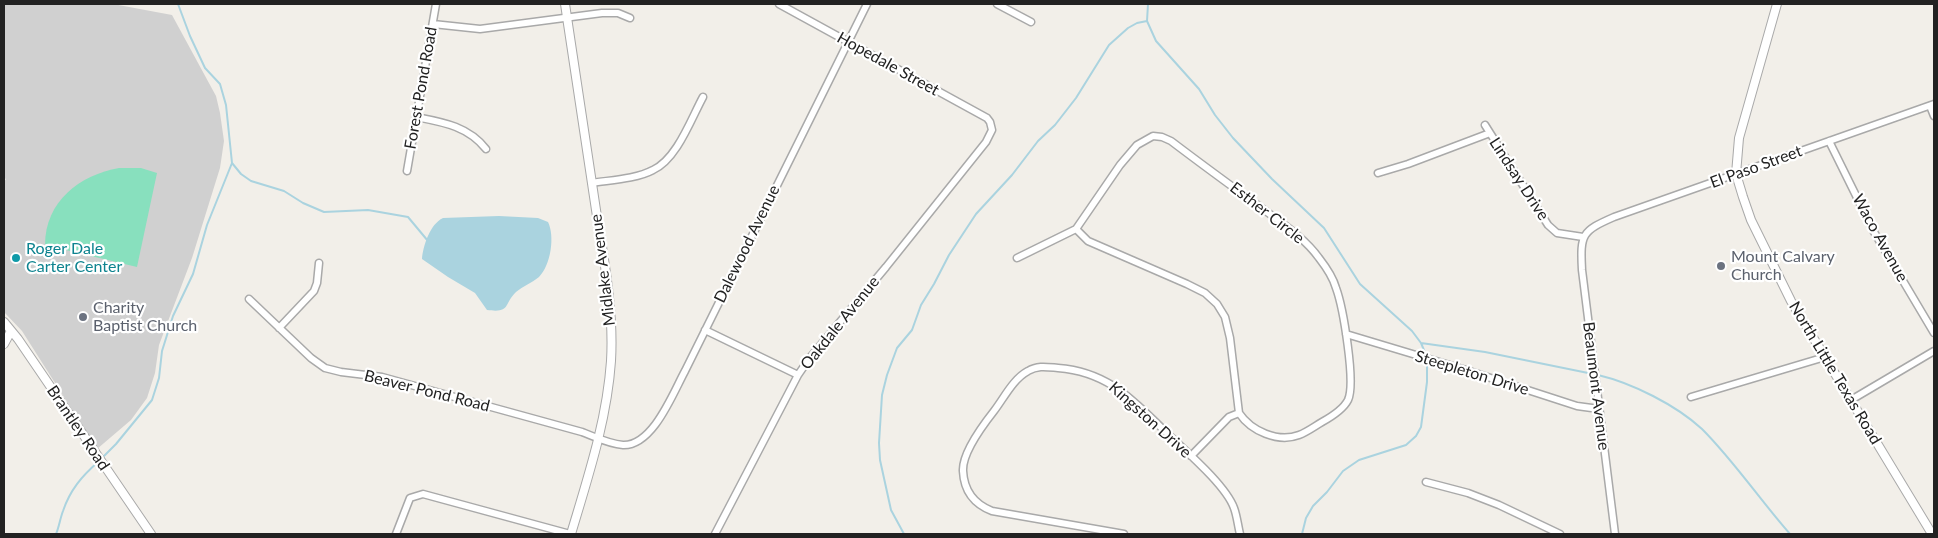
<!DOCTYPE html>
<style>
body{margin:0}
#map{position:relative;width:1938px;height:538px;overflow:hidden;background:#f2efe9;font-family:Lato,sans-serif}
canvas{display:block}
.frame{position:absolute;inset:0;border:5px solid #222;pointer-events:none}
</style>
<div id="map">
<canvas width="1938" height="538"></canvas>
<div class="frame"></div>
</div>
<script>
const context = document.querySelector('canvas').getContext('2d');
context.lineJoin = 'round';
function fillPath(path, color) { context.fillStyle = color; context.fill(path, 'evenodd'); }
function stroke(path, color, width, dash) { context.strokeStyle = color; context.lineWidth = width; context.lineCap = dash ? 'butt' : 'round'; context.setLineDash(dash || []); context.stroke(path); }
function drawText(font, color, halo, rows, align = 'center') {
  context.font = font + ' Lato,sans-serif'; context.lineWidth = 4.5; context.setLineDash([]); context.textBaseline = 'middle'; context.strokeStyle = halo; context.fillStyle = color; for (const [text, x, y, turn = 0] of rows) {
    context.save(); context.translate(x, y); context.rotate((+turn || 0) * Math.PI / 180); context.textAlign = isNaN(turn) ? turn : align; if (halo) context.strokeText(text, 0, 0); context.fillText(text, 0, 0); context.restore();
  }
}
fillPath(new Path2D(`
 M4,4H113L172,15L216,96L220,113L224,141L220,168L192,258L159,345L155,373L147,398L131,420L97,449L22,331L4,312V182L6,179L4,178Z`), '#d0d0d0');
fillPath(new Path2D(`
 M119,168H141L157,173L137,267L45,245C45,201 80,175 119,168Z`), '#88e0be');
fillPath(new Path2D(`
 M499,216L538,218L548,222C555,236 551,265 539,277C532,283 523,286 516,292C503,305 511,313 487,310L475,293L448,277L422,259C423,246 430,224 443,218Z`), '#aad3df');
stroke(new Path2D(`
 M1148,4L1147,21L1156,41L1199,89L1215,115L1233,138L1272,179L1324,228L1360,284L1412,331L1421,343L1426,355
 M232,163L241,174L251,181L284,191L303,203L324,212L368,210L408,217L428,241
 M1421,343L1485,352L1593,374
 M1598,375C1632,383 1676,405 1702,429C1734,461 1760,500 1790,534
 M101,459L116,444L152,400L159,378L162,351L173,316L193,274L207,225L232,163L226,105L220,84L205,68L190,36L178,4
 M56,534C59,527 60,519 63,511C70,490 82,476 98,462
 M904,534L891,510L880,460L879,443L882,395L887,375L897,348L912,330L921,305L934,284L949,255L976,214L1012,175L1038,141L1055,125L1076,98L1109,45L1128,28L1137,23L1147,21
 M1302,534L1306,518L1313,506L1327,492L1343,471L1359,460L1406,445L1416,436L1421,427L1427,382V360`), '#aad3df', 2);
const minor = new Path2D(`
 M997,4L1031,22
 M433,24L480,29L602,13H618L630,18
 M1930,106L1934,116
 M416,117C442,122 468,126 486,149
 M1485,125L1548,225L1557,233L1583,237
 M1829,141L1874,232L1934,333
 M407,171L436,4
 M1378,173L1408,164L1490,133
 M592,183C611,180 636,179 653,170C677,159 691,119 703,97
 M1017,258L1076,229L1120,165L1137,145L1153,136L1162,137L1171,141C1200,163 1230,185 1259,206C1280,222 1304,237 1319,258C1326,267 1333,277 1336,288C1343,307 1356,383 1348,400C1343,410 1331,417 1322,422C1315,426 1307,432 1299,435C1278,443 1251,431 1239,413L1230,338L1225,317L1217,304L1205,293L1187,284L1088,241L1076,229
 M249,299L311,358L325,368L341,372L382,377L582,432C595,437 609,444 623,445C653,446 673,393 685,371L867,4
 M279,328L314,291L317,283L319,263
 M705,330L798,375
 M1346,334L1466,370L1577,406L1599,409
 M1691,397L1825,357
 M1851,400L1934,351
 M1191,456L1229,417L1239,413
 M1426,482L1468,493L1499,505L1560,534
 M396,534L410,498L423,494L570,534
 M715,534L798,375L809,359L886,267L986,142L992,130L990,122L987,118L779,4
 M1124,534L992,511C974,504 964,491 963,471C962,454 983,425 994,411C1004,398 1013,379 1028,371C1038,365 1047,367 1058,368C1111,372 1135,403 1171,437C1189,454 1226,486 1234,508C1237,516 1238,526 1240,534
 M1615,534L1582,270C1580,234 1582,231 1614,217L1934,104`);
const tertiary = new Path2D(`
 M565,4C575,73 586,141 596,210C604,259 614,311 611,361C607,420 588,477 571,534
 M1777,4L1739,138L1736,174L1743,197L1751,220L1791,301L1932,534
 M4,322L18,339L151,534
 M4,344L11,331`);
stroke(minor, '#a9a9a9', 9);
stroke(tertiary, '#a9a9a9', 10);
stroke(minor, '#fff', 6);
stroke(tertiary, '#fff', 8);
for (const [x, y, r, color] of [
 [16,258,5,"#0f9aa8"],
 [1721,266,5,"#6b7280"],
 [83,317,5,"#6b7280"]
]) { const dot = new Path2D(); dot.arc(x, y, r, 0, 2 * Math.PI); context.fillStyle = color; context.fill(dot); stroke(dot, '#fff', 2); }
drawText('16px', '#222', '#fff', [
 ["Hopedale Street",888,64,29],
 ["Forest Pond Road",421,88,-80],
 ["El Paso Street",1756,167,-20],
 ["Lindsay Drive",1519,179,57],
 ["Esther Circle",1267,213,38],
 ["Waco Avenue",1880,238,61],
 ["Dalewood Avenue",747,244,-64],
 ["Midlake Avenue",603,270,-97],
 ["Oakdale Avenue",840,323,-51],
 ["Steepleton Drive",1472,373,17],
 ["North Little Texas Road",1835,373,59],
 ["Beaumont Avenue",1596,386,83],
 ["Beaver Pond Road",427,391,14],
 ["Kingston Drive",1150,420,42],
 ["Brantley Road",78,428,56]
]);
drawText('16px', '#0d838f', '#fff', [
 ["Roger Dale",26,249],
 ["Carter Center",26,267]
], 'left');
drawText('16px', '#5b616d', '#fff', [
 ["Mount Calvary",1731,257],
 ["Church",1731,275],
 ["Charity",93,308],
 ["Baptist Church",93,326]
], 'left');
</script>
